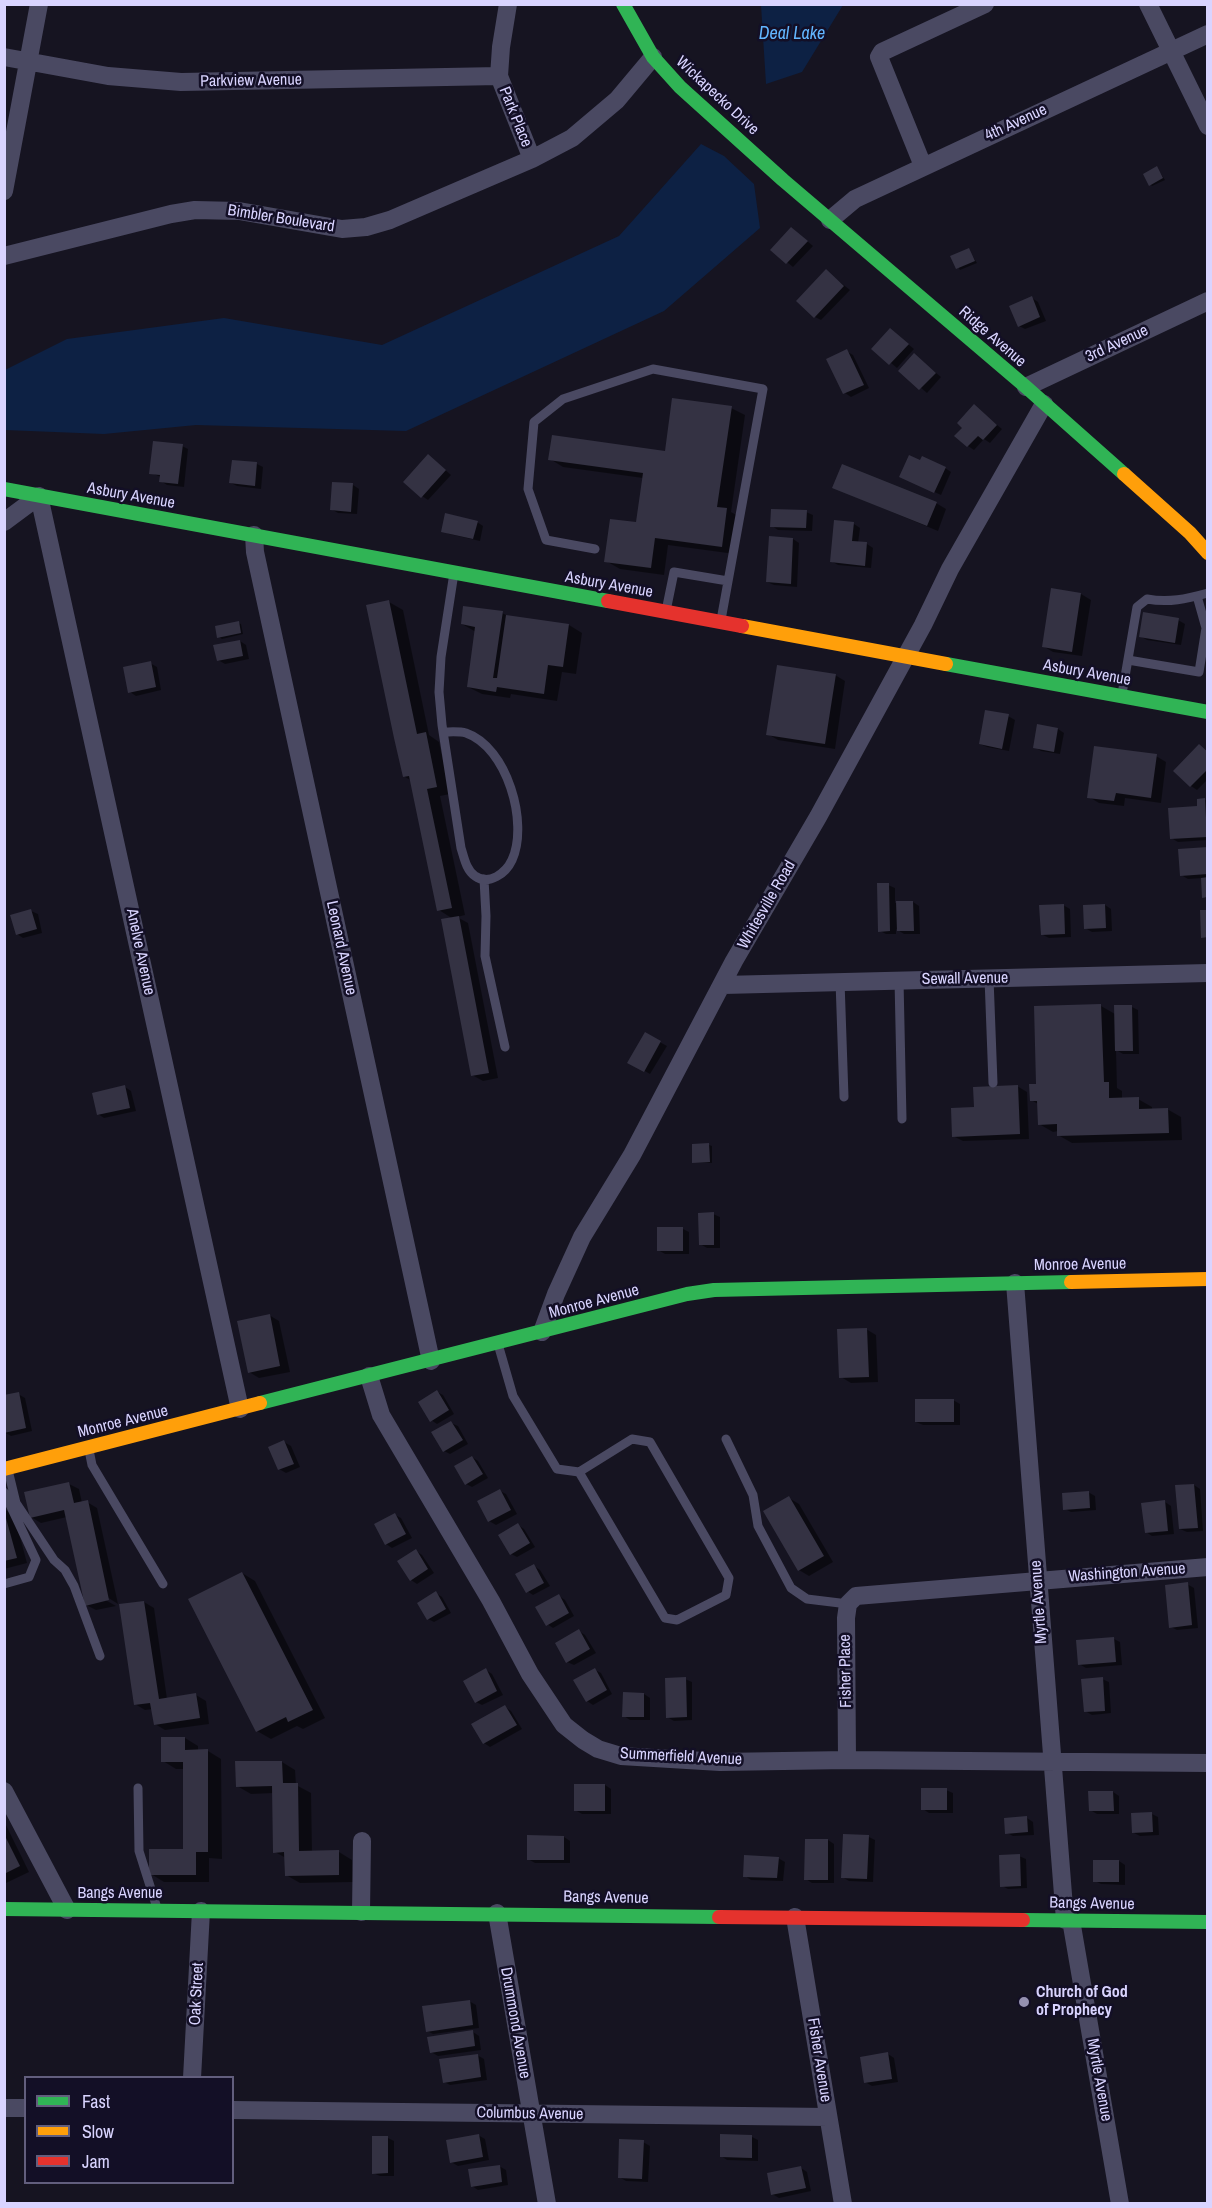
<!DOCTYPE html>
<style>
body{margin:0}
#map{position:relative;width:1212px;height:2208px;overflow:hidden;background:#161421;font-family:"Archivo Narrow",sans-serif}
canvas{display:block}
.frame{position:absolute;inset:0;border:6px solid #d9d4ff;pointer-events:none}
.legend{position:absolute;left:24px;top:2076px;width:210px;height:108px;box-sizing:border-box;background:#130f26;border:2px solid #625e7d;margin:0;padding:8px 10px;list-style:none;font-size:18px;color:#d9d4ff}
.legend li{display:flex;align-items:center;gap:12px;height:30px}
.legend b{width:30px;border:2px solid #625e7d}
</style>
<div id="map">
<canvas width="1212" height="2208"></canvas>
<div class="frame"></div>
<ul class="legend">
<li><b style="height:8px;background:#30b455"></b>Fast</li>
<li><b style="height:8px;background:#ff9f0a"></b>Slow</li>
<li><b style="height:8px;background:#e5322d"></b>Jam</li>
</ul>
</div>
<script>
const context = document.querySelector('canvas').getContext('2d');
context.lineJoin = 'round';
function fillPath(path, color) { context.fillStyle = color; context.fill(path, 'evenodd'); }
function stroke(path, color, width, dash) { context.strokeStyle = color; context.lineWidth = width; context.lineCap = dash ? 'butt' : 'round'; context.setLineDash(dash || []); context.stroke(path); }
function drawText(font, color, halo, rows, align = 'center') {
  context.font = font + ' "Archivo Narrow",sans-serif'; context.lineWidth = 5; context.setLineDash([]); context.textBaseline = 'middle'; context.strokeStyle = halo; context.fillStyle = color; for (const [text, x, y, turn = 0] of rows) {
    context.save(); context.translate(x, y); context.rotate((+turn || 0) * Math.PI / 180); context.textAlign = isNaN(turn) ? turn : align; if (halo) context.strokeText(text, 0, 0); context.fillText(text, 0, 0); context.restore();
  }
}
fillPath(new Path2D(`
 M761,5V4L843,5L802,72L766,84Z
 M701,144L724,156L754,184L760,228L664,311L406,431L196,425L104,434L5,430V370L67,339L224,318L382,345L619,236Z`), '#0d2144');
fillPath(new Path2D(`
 M1157,168L1165,180L1152,186L1150,184Z
 M792,228L813,246L793,267L772,250Z
 M968,249L977,263L960,270L952,257Z
 M826,271L850,290L821,320L815,317Z
 M1032,298L1038,302L1046,321L1025,329L1019,326Z
 M890,329L914,349L897,368L873,348Z
 M846,351L853,355L869,388L851,397L845,393Z
 M914,355L941,377L927,393L900,370Z
 M974,406L1002,429L990,443L984,439L974,450L968,446Z
 M731,408L745,415L731,512L740,517L735,554L668,545L664,575L620,569L606,561L637,524L643,478L563,467L550,459L666,453Z
 M182,446L188,449L184,487L167,485L161,481V477L151,473Z
 M434,460L451,475L428,500L422,496Z
 M233,461L257,464L263,467L261,489L237,486L231,483Z
 M945,468L951,472L941,495L908,480Z
 M353,485L359,489L357,514L338,513L331,509Z
 M834,488L936,503L946,509L938,531Z
 M806,512L813,515L812,531L778,530L772,526Z
 M477,522L483,526L480,541L449,534L443,531Z
 M854,524L860,528L858,543L867,544L873,548L871,568L838,565L831,561Z
 M770,538L793,539L799,543L797,587L774,585L767,582Z
 M1052,590L1081,594L1091,600L1082,656L1053,652L1043,646Z
 M389,602L403,610L429,735L439,742L450,794L440,796L465,915L457,917L468,923L498,1078L483,1081L472,1075L453,919L439,910L412,781L405,777Z
 M502,613L510,617L569,625L582,633L576,674L562,672L557,701L511,694L510,698L482,694L468,687L476,632L462,624Z
 M1178,620L1185,624L1181,645L1147,640L1140,636Z
 M238,623L241,624L243,634L222,639L219,637Z
 M240,641L246,645L249,659L225,664L218,660Z
 M150,663L157,667L161,690L136,696L130,692Z
 M835,675L845,681L835,749L778,740L768,734Z
 M1008,716L1015,720L1009,751L987,747L980,744Z
 M1058,729L1064,733L1060,754L1041,751L1035,747Z
 M1199,746L1208,751V779L1197,790L1191,786Z
 M1156,756L1166,762L1161,803L1125,798L1124,806L1099,803L1089,797Z
 M1205,800L1208,801V840L1178,842L1171,838Z
 M1208,848V899L1204,897L1203,878L1188,879L1181,875Z
 M888,885L895,888V903L913,902L919,906L920,934H904L896,929V934H886L880,931Z
 M1063,905L1070,909L1071,937L1049,938L1043,935Z
 M1105,905L1111,909L1112,931L1092,932L1085,928Z
 M31,911L38,914L42,933L23,938L17,934Z
 M1101,1006L1115,1014L1132,1007L1138,1010L1139,1054H1123L1116,1050L1117,1088L1122,1091V1099H1138L1152,1107V1110L1167,1109L1181,1117L1182,1140L1072,1143L1058,1135V1131L1053,1132L1039,1124L1038,1104L1031,1100L1037,1086Z
 M645,1034L667,1046L650,1074L629,1062Z
 M1017,1086L1027,1092L1029,1139L963,1141L953,1136L975,1108Z
 M125,1087L131,1091L136,1111L104,1118L98,1114Z
 M709,1145L712,1146V1163L694,1162Z
 M713,1214L720,1217V1248H707L700,1244Z
 M683,1229L689,1232V1254H665L658,1250Z
 M269,1315L279,1321L290,1372L259,1378L249,1372Z
 M866,1329L876,1335L878,1382L851,1383L841,1377Z
 M437,1392L443,1395L454,1414L437,1424L431,1420Z
 M18,1394L25,1398L32,1431L11,1436L4,1432Z
 M953,1400L960,1404V1425H923L916,1422Z
 M451,1423L458,1426L468,1444L450,1454L444,1451Z
 M284,1442L291,1446L300,1467L286,1473L279,1469Z
 M472,1457L478,1461L488,1478L472,1487L466,1484Z
 M69,1484L79,1489L82,1503L87,1502L97,1508L118,1604L104,1595L102,1598L116,1606L96,1610L86,1605L67,1517L41,1523L31,1517Z
 M1194,1485L1200,1489L1203,1531L1187,1532L1180,1529Z
 M500,1491L506,1494L517,1514L496,1525L489,1521L479,1502Z
 M1088,1492L1095,1496L1096,1510L1071,1512L1065,1509Z
 M789,1498L799,1504L833,1562L809,1576L799,1570Z
 M1165,1502L1171,1506L1174,1534L1152,1536L1146,1532Z
 M4,1509L14,1515L27,1563L4,1569Z
 M395,1515L401,1518L412,1538L392,1548L386,1544Z
 M518,1525L524,1529L535,1547L517,1557L511,1554Z
 M416,1551L422,1555L434,1573L417,1584L411,1580Z
 M534,1566L540,1570L550,1586L533,1595L527,1591Z
 M242,1573L255,1581L325,1718L303,1729L297,1726L271,1739L257,1731L190,1600Z
 M1187,1584L1194,1588L1198,1628L1177,1630L1171,1627Z
 M436,1593L442,1597L451,1613L434,1622L428,1619Z
 M559,1596L565,1600L574,1616L553,1628L547,1624Z
 M144,1602L154,1608L167,1699L196,1695L206,1701L209,1724L165,1730L155,1724L153,1709L145,1710L135,1704Z
 M579,1631L585,1635L596,1653L574,1665L567,1662Z
 M1114,1639L1120,1642L1122,1665L1086,1668L1079,1664Z
 M486,1670L492,1674L503,1695L482,1705L476,1702Z
 M595,1670L601,1673L612,1694L593,1705L587,1701Z
 M685,1679L692,1682V1720L674,1721L667,1717Z
 M1102,1679L1109,1682L1111,1713L1092,1715L1085,1711Z
 M644,1694L650,1698V1720H630L624,1716Z
 M505,1707L511,1711L522,1729L490,1747L484,1743Z
 M185,1738L198,1746V1751H208L221,1759L222,1859L209,1858V1882H164L151,1874L184,1851V1769H176L163,1761Z
 M282,1762L295,1770L296,1785L311,1793L312,1852H339L352,1860L353,1882L300,1883L286,1875V1858L275,1852L274,1793L251,1794L237,1786Z
 M605,1785L611,1789V1814H582L575,1810Z
 M946,1790L953,1793V1813H929L923,1809Z
 M1113,1792L1119,1796V1814H1097L1090,1810Z
 M1152,1814L1158,1817L1159,1835L1140,1836L1134,1833Z
 M1027,1818L1033,1822L1034,1835L1013,1836L1007,1833Z
 M4,1821L29,1872L6,1883L4,1882Z
 M564,1837L570,1841V1863H535L528,1859Z
 M869,1837L875,1840L873,1882L849,1881L842,1877Z
 M828,1840L834,1844V1883H812L806,1879Z
 M1019,1856L1026,1859L1027,1888L1008,1889L1002,1886Z
 M778,1858L785,1862L783,1881L751,1880L745,1876Z
 M1119,1861L1125,1865V1885L1101,1884L1095,1881Z
 M469,2001L476,2005L479,2028L433,2034L427,2031Z
 M473,2032L479,2036L481,2050L438,2056L431,2052Z
 M888,2054L894,2058L898,2082L872,2086L865,2082Z
 M477,2055L484,2059L487,2080L450,2085L444,2082Z
 M478,2135L485,2139L489,2160L458,2166L451,2162Z
 M722,2136L752,2137L758,2140V2161L727,2160L721,2156Z
 M388,2138L394,2141V2176H380L373,2173Z
 M643,2142L650,2146L648,2182L626,2181L619,2177Z
 M499,2166L506,2170L508,2185L478,2190L472,2186Z
 M801,2168L807,2172L811,2191L779,2198L772,2194Z`), '#0007');
fillPath(new Path2D(`
 M1157,166L1163,178L1149,186L1143,174Z
 M791,227L808,241L786,264L770,250Z
 M969,248L975,261L956,269L950,256Z
 M826,269L844,286L814,318L796,301Z
 M1032,296L1040,317L1018,327L1009,306Z
 M890,328L909,344L889,365L871,349Z
 M847,349L864,385L843,394L826,359Z
 M914,353L936,373L919,390L898,371Z
 M672,398L732,406L717,507L727,508L722,547L655,538L651,568L604,562L610,519L636,522L643,473L548,460L552,435L665,451Z
 M974,404L997,425L983,440L978,436L967,447L954,436L962,428L957,423Z
 M153,441L183,444L178,484L159,482L160,475L149,474Z
 M428,454L446,470L421,498L403,482Z
 M909,455L920,460L922,456L946,467L934,493L899,477Z
 M232,460L257,462L255,486L229,483Z
 M842,464L937,502L927,526L832,488Z
 M332,482L353,483L351,512L330,510Z
 M771,509L807,510L806,528L770,527Z
 M445,513L478,521L473,539L441,532Z
 M834,520L854,522L852,541L867,542L865,566L830,562Z
 M769,536L793,538L791,584L766,582Z
 M1051,588L1081,593L1072,652L1042,647Z
 M389,600L417,734L426,732L437,787L427,789L452,908L437,911L409,776L403,777L394,738L366,605Z
 M463,606L503,611L493,678H497L506,615L569,624L563,667L548,665L544,694L497,687L496,692L467,687L475,627L461,624Z
 M1143,612L1179,618L1175,643L1139,637Z
 M239,621L241,633L217,638L215,626Z
 M240,640L243,656L217,661L213,645Z
 M151,661L156,687L128,693L123,667Z
 M777,665L836,674L825,744L766,735Z
 M985,710L1009,714L1002,749L979,744Z
 M1037,724L1058,728L1054,752L1033,748Z
 M1199,744L1208,752V769L1190,787L1173,771Z
 M1094,746L1157,754L1151,798L1116,793L1114,801L1087,798Z
 M1205,798L1207,837L1170,839L1168,808L1197,806V799Z
 M1208,847V874L1180,876L1178,849Z
 M1208,877V897L1202,898L1201,878Z
 M877,883H889L890,931L878,932Z
 M896,901H913L914,931H897Z
 M1064,904L1065,934L1041,935L1039,905Z
 M1105,904L1106,928L1084,929L1083,905Z
 M31,909L37,929L16,935L10,915Z
 M1200,910H1208V937L1201,938Z
 M459,916L489,1073L471,1076L441,919Z
 M1101,1004L1104,1082H1109V1098L1139,1097V1109L1168,1108L1169,1133L1057,1136V1124L1038,1125L1037,1101H1030L1029,1084H1036L1034,1006Z
 M1114,1005H1132L1133,1051H1115Z
 M645,1032L661,1041L644,1072L627,1063Z
 M125,1085L130,1108L97,1115L92,1093Z
 M1018,1085L1020,1134L952,1137L951,1108L974,1107L973,1087Z
 M709,1143L710,1162L692,1163V1144Z
 M714,1212V1245H699L698,1213Z
 M657,1227H683V1251H657Z
 M270,1314L280,1366L248,1373L237,1321Z
 M867,1328L869,1377L839,1378L837,1329Z
 M437,1390L449,1410L430,1422L418,1402Z
 M19,1392L26,1428L4,1433V1395Z
 M915,1399H954V1422H915Z
 M451,1421L463,1440L443,1452L431,1432Z
 M284,1440L294,1464L278,1470L268,1447Z
 M472,1456L483,1474L465,1485L454,1466Z
 M69,1482L74,1503L88,1500L109,1600L85,1606L64,1510L30,1518L24,1492Z
 M1194,1484L1198,1528L1179,1529L1175,1485Z
 M500,1489L511,1510L488,1522L477,1501Z
 M1089,1491L1090,1508L1063,1510L1062,1493Z
 M789,1496L824,1556L798,1571L763,1511Z
 M1165,1500L1168,1531L1145,1533L1141,1503Z
 M4,1511L17,1558L4,1561Z
 M395,1513L406,1534L385,1545L374,1524Z
 M518,1523L530,1543L510,1555L498,1535Z
 M416,1549L428,1569L410,1581L397,1561Z
 M534,1564L544,1583L526,1593L515,1574Z
 M242,1572L313,1710L288,1722L286,1717L256,1732L188,1599Z
 M1188,1582L1192,1625L1169,1628L1165,1585Z
 M436,1591L446,1609L427,1620L417,1603Z
 M559,1594L569,1613L546,1626L535,1607Z
 M144,1601L159,1699L196,1693L200,1718L154,1725L150,1703L134,1705L119,1604Z
 M579,1629L590,1649L566,1663L555,1643Z
 M1114,1637L1116,1662L1078,1665L1076,1640Z
 M486,1668L497,1691L475,1703L463,1681Z
 M595,1668L607,1690L586,1702L573,1680Z
 M686,1677L687,1717L666,1718L665,1678Z
 M1103,1677L1105,1711L1084,1712L1081,1679Z
 M623,1692L644,1693V1717H622Z
 M505,1705L517,1725L483,1744L471,1724Z
 M161,1737H185V1750L208,1749V1852H196V1875H149V1849H183V1762H161Z
 M235,1761H282L283,1783H298L299,1851L339,1850V1875L285,1876L284,1852L273,1853L272,1786L236,1787Z
 M574,1784H605V1811H574Z
 M921,1788H947V1810H921Z
 M1088,1791H1113L1114,1811H1089Z
 M1152,1812L1153,1832L1132,1833L1131,1813Z
 M1027,1816L1028,1832L1005,1834L1004,1818Z
 M4,1834L20,1866L4,1874Z
 M843,1834L869,1835L867,1879L841,1878Z
 M527,1835L564,1836V1860H527Z
 M805,1839H828V1880H804Z
 M1020,1854L1021,1886L1000,1887L999,1855Z
 M744,1855L779,1857L777,1878L743,1877Z
 M1093,1860H1119V1882H1093Z
 M470,2000L473,2025L426,2032L422,2006Z
 M473,2030L475,2046L430,2053L427,2037Z
 M888,2052L892,2079L864,2083L860,2057Z
 M478,2054L481,2077L443,2083L439,2059Z
 M479,2134L483,2157L450,2163L446,2140Z
 M720,2134L752,2135V2158L720,2157Z
 M372,2136H388V2173L372,2174Z
 M619,2139L644,2140L642,2179L618,2178Z
 M500,2165L502,2182L471,2187L468,2169Z
 M801,2166L806,2188L771,2195L767,2173Z`), '#343243');
stroke(new Path2D(`
 M595,549L546,540L528,489L534,422L563,399L653,369L763,389L721,620
 M666,611L674,572L728,581
 M1128,660L1199,672L1206,628L1197,596
 M1122,694L1137,607L1147,599C1169,603 1186,599 1208,593
 M443,732C450,732 459,731 466,733C507,747 529,823 512,860C506,873 489,886 475,876C466,870 464,857 461,848L442,725L439,692L441,657L454,573
 M484,879L486,916L485,956L505,1047
 M989,978L993,1083
 M899,980L902,1119
 M840,981L844,1097
 M498,1344L513,1396L557,1469L579,1472L665,1618L677,1620L726,1595L729,1578L650,1442L632,1439L579,1472
 M726,1439L753,1495L758,1526L791,1588L807,1599L848,1604
 M89,1450L92,1465L163,1584
 M8,1470L16,1503L54,1560L65,1570L74,1586L100,1656
 M4,1492L36,1560L29,1577L4,1584
 M138,1788L139,1851L157,1908`), '#4a4962', 9);
stroke(new Path2D(`
 M508,4L501,47L499,76L532,159
 M1148,4L1208,126
 M4,57L108,76L181,82L499,76
 M923,166L879,57L882,52L985,4
 M4,191L39,4
 M830,220L855,199L1208,34
 M4,256L171,214L195,210L239,211L342,229L366,227L390,220L532,159L572,138L617,100L653,57
 M1026,387L1208,301
 M4,522L39,496L240,1409
 M254,535L255,552L431,1361
 M723,985L1208,973
 M1015,1283L1065,1920
 M542,1332L556,1294L582,1237L632,1155L734,961L818,817L923,625L950,569L1044,404
 M369,1376L381,1415L491,1601L530,1674L564,1725L583,1740L598,1749L621,1756L720,1762L847,1760L1208,1763
 M847,1760L846,1618L848,1604L856,1596L1208,1567
 M4,1791L67,1910
 M361,1912L362,1841
 M497,1913L547,2204
 M795,1917L843,2204
 M1071,1920L1120,2204
 M192,2078L201,1911
 M4,2108H26
 M232,2110L828,2117`), '#4a4962', 18);
stroke(new Path2D(`
 M623,4L653,57L680,87L783,180L1026,387L1124,474
 M4,489L608,601
 M946,664L1208,712
 M260,1403L687,1294L714,1290L1071,1282
 M4,1909L719,1917
 M1023,1920L1208,1922`), '#30b455', 14);
stroke(new Path2D(`
 M1124,474L1190,533L1208,553
 M742,626L946,664
 M1071,1282L1208,1279
 M4,1469L260,1403`), '#ff9f0a', 14);
stroke(new Path2D(`
 M608,601L742,626
 M719,1917L1023,1920`), '#e5322d', 14);
for (const [x, y, r, color] of [
 [1024,2002,6,"#9591b1"]
]) { const dot = new Path2D(); dot.arc(x, y, r, 0, 2 * Math.PI); context.fillStyle = color; context.fill(dot); stroke(dot, '#130f26', 2); }
drawText('16px', '#d9d4ff', '#130f26', [
 ["Parkview Avenue",251,81,-1],
 ["Wickapecko Drive",717,96,43],
 ["Park Place",515,117,68],
 ["4th Avenue",1016,123,-25],
 ["Bimbler Boulevard",281,219,9],
 ["Ridge Avenue",992,337,41],
 ["3rd Avenue",1117,344,-25],
 ["Asbury Avenue",131,496,10],
 ["Asbury Avenue",609,585,10],
 ["Asbury Avenue",1087,673,10],
 ["Whitesville Road",767,905,-60],
 ["Leonard Avenue",341,948,78],
 ["Anelve Avenue",140,952,78],
 ["Sewall Avenue",965,979,-1],
 ["Monroe Avenue",1080,1265,-1],
 ["Monroe Avenue",594,1302,-15],
 ["Monroe Avenue",123,1422,-14],
 ["Washington Avenue",1127,1573,-4],
 ["Myrtle Avenue",1039,1602,-94],
 ["Fisher Place",846,1671,-91],
 ["Summerfield Avenue",681,1757,3],
 ["Bangs Avenue",120,1894],
 ["Bangs Avenue",606,1898,1],
 ["Bangs Avenue",1092,1904,1],
 ["Oak Street",197,1994,-87],
 ["Drummond Avenue",515,2023,80],
 ["Fisher Avenue",819,2060,81],
 ["Myrtle Avenue",1099,2080,80],
 ["Columbus Avenue",530,2114,1]
]);
drawText('bold 16px', '#d9d4ff', '#130f26', [
 ["Church of God",1036,1993],
 ["of Prophecy",1036,2011]
], 'left');
drawText('italic 18px', '#62b6ff', '#130f26', [
 ["Deal Lake",792,34]
]);
</script>
